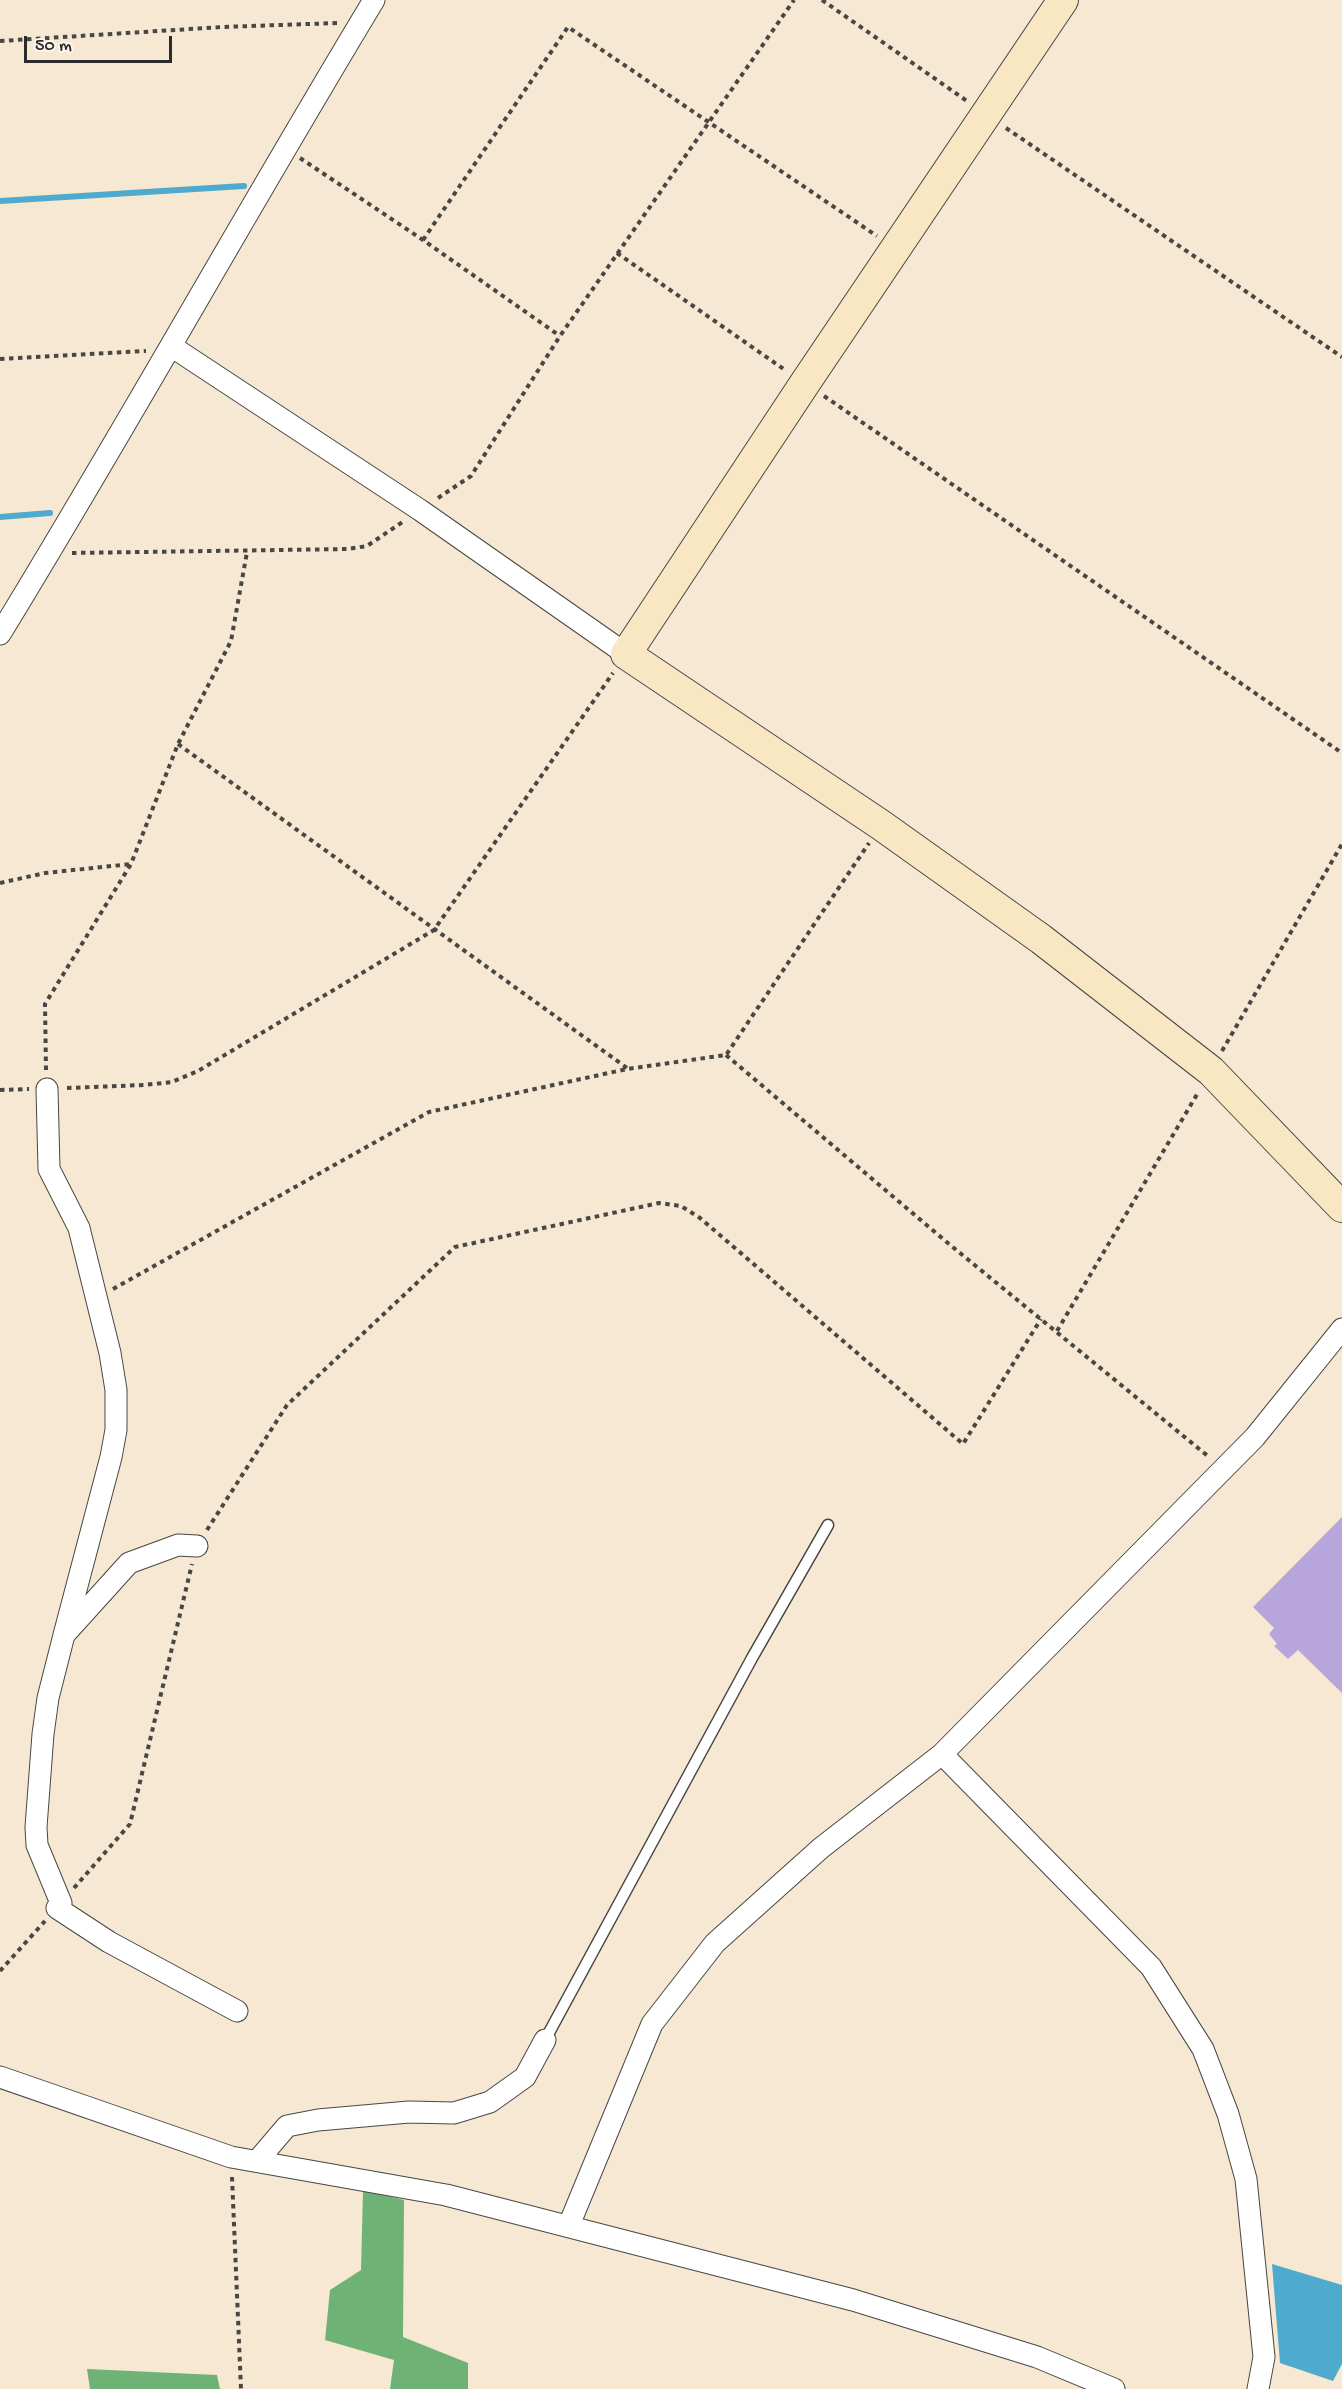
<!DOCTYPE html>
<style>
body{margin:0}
#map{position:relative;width:1342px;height:2389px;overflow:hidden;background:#f6e8d2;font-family:"Gochi Hand",sans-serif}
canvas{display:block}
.scale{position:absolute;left:24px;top:36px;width:148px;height:27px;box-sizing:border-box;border:3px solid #2b2b2b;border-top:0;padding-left:8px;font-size:18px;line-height:21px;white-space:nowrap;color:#2b2b2b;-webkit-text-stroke:4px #fbf7ec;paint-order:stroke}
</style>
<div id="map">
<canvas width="1342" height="2389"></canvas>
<div class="scale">50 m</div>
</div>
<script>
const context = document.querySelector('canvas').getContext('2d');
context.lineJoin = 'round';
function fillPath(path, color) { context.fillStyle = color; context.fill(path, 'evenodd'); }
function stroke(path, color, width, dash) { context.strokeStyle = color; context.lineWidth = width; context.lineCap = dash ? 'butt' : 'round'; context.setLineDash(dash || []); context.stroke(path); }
fillPath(new Path2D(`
 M363,2190L404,2200L403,2337L468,2363V2389H390L394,2360L325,2340L330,2290L361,2270Z
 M87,2369L217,2375L220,2389H90Z`), '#6fb275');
fillPath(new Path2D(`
 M1272,2264L1342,2285V2364L1333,2381L1280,2363Z`), '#4eabcd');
stroke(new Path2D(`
 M0,201L244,186
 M0,517L50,513`), '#4eabcd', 6);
fillPath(new Path2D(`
 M1342,1517V1693L1298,1650L1288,1659L1274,1646L1277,1644L1269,1634L1274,1628L1253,1607Z`), '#b8a5db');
const lane = new Path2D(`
 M545,2040L752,1658L828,1525`);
const street = new Path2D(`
 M171,346L420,510L626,654
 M0,634C128,425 247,210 374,0
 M47,1089L49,1169L79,1228L110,1353L116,1390V1430L111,1457L64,1635
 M942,1754L1151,1967L1203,2049L1228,2114L1246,2179L1264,2357L1258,2389
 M61,1903L37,1845L36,1827L43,1734L48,1698L64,1635L129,1563L178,1545L197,1546
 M57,1908L109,1942L237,2011
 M0,2077L231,2157L446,2195L853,2300L1037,2357L1114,2389
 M258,2160L287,2126L318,2120L409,2112L454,2113L490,2102L525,2077L545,2040
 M569,2225L652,2024L715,1943L821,1848L942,1754L1255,1437L1342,1329`);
const secondary = new Path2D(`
 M1063,0L805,383L626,654L881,825L1041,939L1211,1071L1342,1207`);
stroke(lane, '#494744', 13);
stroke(street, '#494744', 23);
stroke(secondary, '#494744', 32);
stroke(new Path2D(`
 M822,0L967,101
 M0,41L222,27L338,23
 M1006,128L1342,357
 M300,158L423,240L560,336
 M423,240L568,27L877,236
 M617,253L785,370
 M0,359L146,351
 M824,396L1342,753
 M438,498L471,476L560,336L794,0
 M72,553L348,549L367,546L404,521
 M178,744L627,1068
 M0,883L45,873L131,864
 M1222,1051L1342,844
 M726,1055L949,1244L1209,1457
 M46,1070L45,1004L131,864L178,744L231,641L247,552
 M67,1088L144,1085L172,1082L198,1071L434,930L613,673
 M0,1090L29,1089
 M113,1289L429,1112L627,1069L726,1055L869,843
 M1057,1331L1199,1091
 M207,1530L287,1405L455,1247L659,1203L681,1206L700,1218L963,1444L1041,1319
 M74,1888L130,1824L192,1564
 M0,1971L45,1921
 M232,2177L241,2389`), '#494744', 4, [4.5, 4.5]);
stroke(lane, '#fff', 10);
stroke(street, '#fff', 21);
stroke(secondary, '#f9e7c3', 30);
</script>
